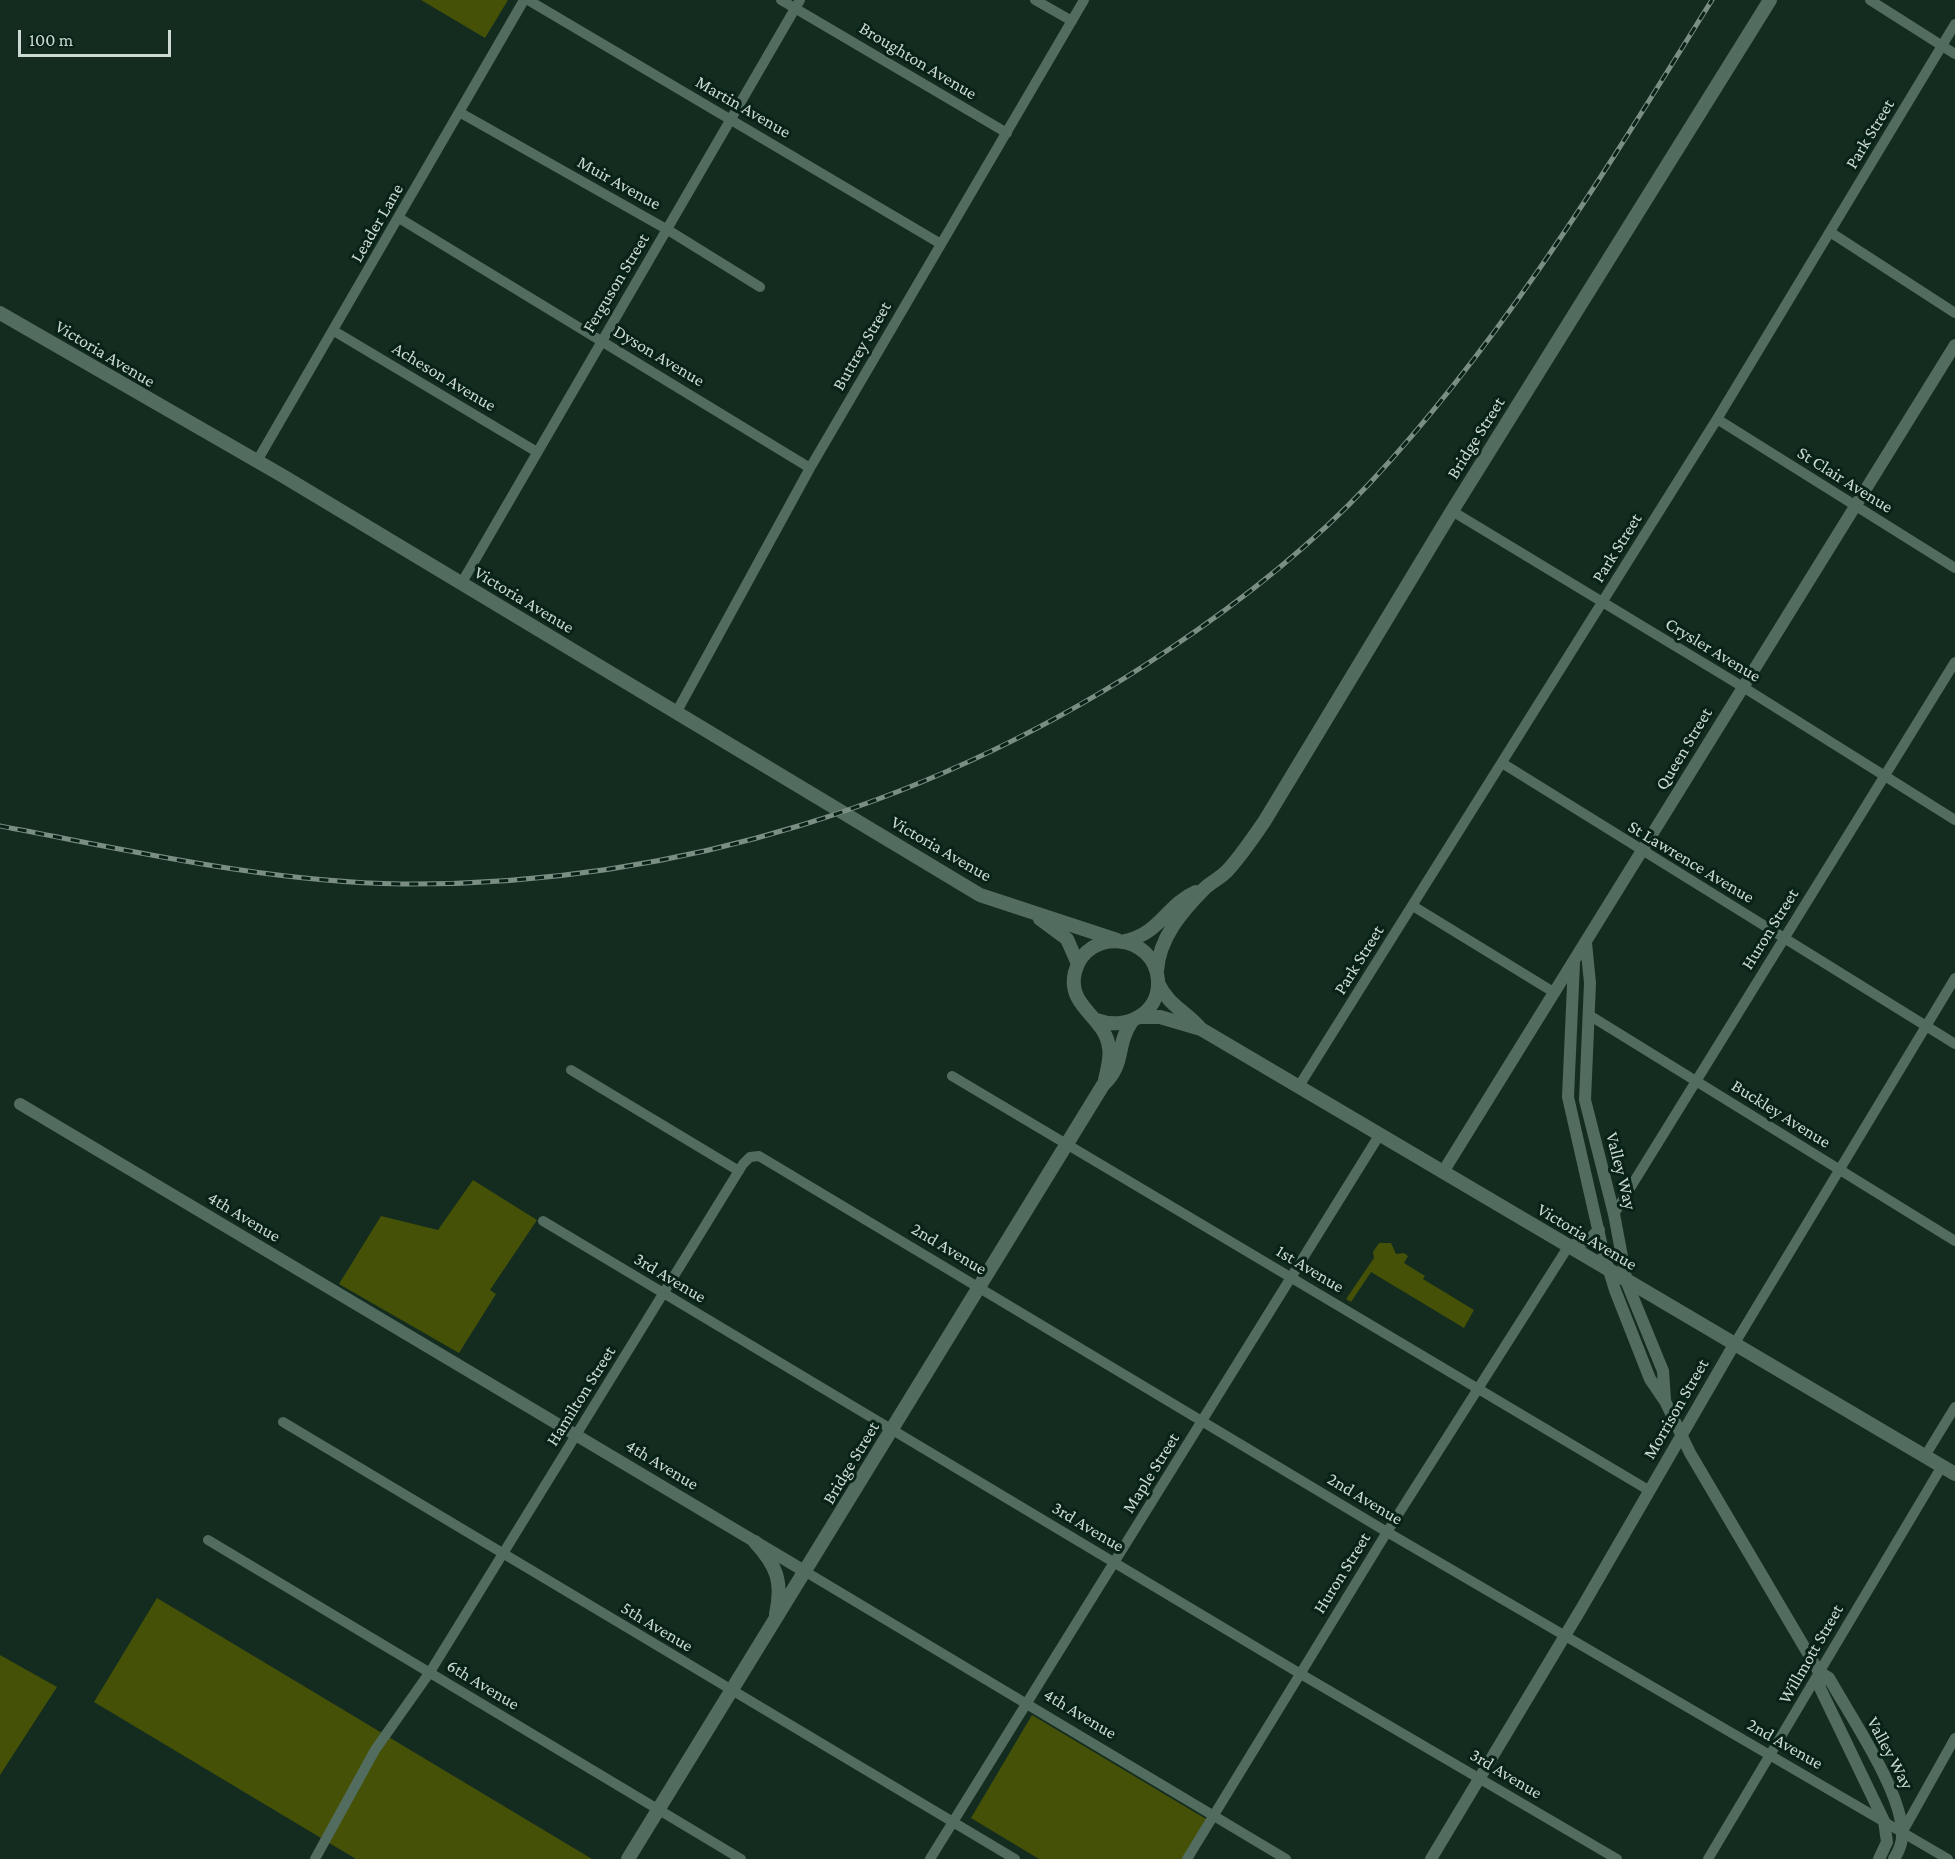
<!DOCTYPE html>
<style>
body{margin:0}
#map{position:relative;width:1955px;height:1859px;overflow:hidden;background:#142c20;font-family:"Crimson Pro",serif}
canvas{display:block}
.scale{position:absolute;left:18px;top:30px;width:153px;height:27px;box-sizing:border-box;border:3px solid #cbdad2;border-top:0;padding-left:8px;font-size:18px;line-height:21px;white-space:nowrap;color:#cbdad2;-webkit-text-stroke:4px #092217;paint-order:stroke}
</style>
<div id="map">
<canvas width="1955" height="1859"></canvas>
<div class="scale">100 m</div>
</div>
<script>
const context = document.querySelector('canvas').getContext('2d');
context.lineJoin = 'round';
function fillPath(path, color) { context.fillStyle = color; context.fill(path, 'evenodd'); }
function stroke(path, color, width, dash) { context.strokeStyle = color; context.lineWidth = width; context.lineCap = dash ? 'butt' : 'round'; context.setLineDash(dash || []); context.stroke(path); }
function drawText(font, color, halo, rows, align = 'center') {
  context.font = font + ' "Crimson Pro",serif'; context.lineWidth = 6; context.setLineDash([]); context.textBaseline = 'middle'; context.strokeStyle = halo; context.fillStyle = color; for (const [text, x, y, turn = 0] of rows) {
    context.save(); context.translate(x, y); context.rotate((+turn || 0) * Math.PI / 180); context.textAlign = isNaN(turn) ? turn : align; if (halo) context.strokeText(text, 0, 0); context.fillText(text, 0, 0); context.restore();
  }
}
fillPath(new Path2D(`
 M421,0H508L485,38Z
 M473,1180L537,1220L490,1290L496,1294L459,1353L339,1284L381,1216L438,1230Z
 M1379,1243H1391L1396,1254L1404,1253L1408,1256L1404,1263L1425,1276L1423,1279L1474,1310L1464,1328L1371,1272L1351,1302L1346,1299L1374,1258L1373,1252Z
 M157,1598L592,1859H356L94,1702Z
 M0,1655L57,1687L0,1775Z
 M1032,1715L1206,1819L1182,1859H1039L971,1818Z`), '#445107');
stroke(new Path2D(`
 M528,0L941,244
 M781,0L1007,133
 M1035,0L1072,21
 M1870,0L1955,54
 M459,112L668,230L760,287
 M399,218L810,468
 M1830,232L1955,313
 M334,331L537,452
 M1717,419L1955,568
 M257,461L524,0
 M1452,511L1743,687L1955,820
 M461,584L800,0
 M676,713L810,468L1084,0
 M1502,763L1955,1044
 M1413,906L1555,993
 M1589,1015L1955,1241
 M571,1070L739,1171
 M952,1076L1650,1491
 M1299,1086L1717,419L1955,24
 M1614,1214L1955,662
 M543,1221L1299,1673L1617,1859
 M1735,1343L1955,978
 M283,1422L1015,1859
 M1925,1456L1955,1407
 M208,1540L741,1859
 M806,1572L1286,1859
 M1903,1831L1955,1738
 M315,1859L375,1750L430,1672L743,1164L750,1157L759,1156L1387,1532L1948,1859
 M930,1859L1380,1134
 M1187,1859L1387,1532L1568,1247
 M1708,1859L1942,1466`), '#526c5f', 10);
stroke(new Path2D(`
 M1586,943L1590,983L1585,1100L1614,1214L1627,1283L1663,1371L1665,1400
 M1574,963L1568,1097L1603,1251L1615,1290L1650,1379L1665,1401L1690,1453L1819,1672L1829,1678C1850,1716 1902,1791 1902,1833C1903,1843 1899,1851 1894,1859
 M20,1104L806,1572
 M1443,1172L1955,345
 M1568,1247L1589,1240L1599,1230
 M1819,1672L1820,1688L1884,1821L1887,1842L1879,1859
 M1431,1859L1581,1609L1735,1343`), '#526c5f', 12);
stroke(new Path2D(`
 M0,313L283,476L980,895L1117,940
 M1040,919L1067,939L1078,964
 M1125,941C1161,933 1166,905 1196,892
 M1157,971C1159,938 1182,911 1205,888C1212,882 1220,878 1227,871C1241,856 1252,839 1264,822L1452,511L1770,0
 M1158,983C1169,1006 1184,1010 1200,1028
 M1139,1017H1160L1201,1029L1955,1474
 M1097,1020C1125,1031 1160,1014 1158,980C1155,934 1087,926 1075,972C1066,1007 1106,1017 1109,1048C1111,1058 1107,1070 1105,1080
 M755,1542C777,1566 783,1582 776,1614
 M628,1859L1103,1085C1126,1064 1115,1046 1132,1021`), '#526c5f', 14);
const rail = new Path2D(`
 M0,826C133,851 266,882 402,884C675,886 942,802 1168,650C1240,602 1309,548 1369,484C1504,339 1607,168 1712,0`);
stroke(rail, '#7b8e84', 5);
stroke(rail, '#092217', 3, [9]);
drawText('18px', '#cbdad2', '#092217', [
 ["Broughton Avenue",918,61,31],
 ["Martin Avenue",743,107,30],
 ["Park Street",1870,134,-59],
 ["Muir Avenue",619,183,29],
 ["Leader Lane",377,223,-60],
 ["Ferguson Street",616,283,-59],
 ["Buttrey Street",862,346,-60],
 ["Victoria Avenue",105,354,31],
 ["Dyson Avenue",659,356,31],
 ["Acheson Avenue",444,377,31],
 ["Bridge Street",1476,438,-58],
 ["St Clair Avenue",1845,480,32],
 ["Park Street",1617,548,-58],
 ["Victoria Avenue",524,600,31],
 ["Crysler Avenue",1713,650,31],
 ["Queen Street",1684,749,-59],
 ["Victoria Avenue",941,849,30],
 ["St Lawrence Avenue",1691,862,31],
 ["Huron Street",1770,929,-58],
 ["Park Street",1359,960,-58],
 ["Buckley Avenue",1781,1114,32],
 ["Valley Way",1621,1171,76],
 ["4th Avenue",244,1217,31],
 ["Victoria Avenue",1587,1237,31],
 ["2nd Avenue",949,1249,31],
 ["1st Avenue",1310,1269,31],
 ["3rd Avenue",670,1278,31],
 ["Hamilton Street",581,1396,-58],
 ["Morrison Street",1676,1409,-60],
 ["Bridge Street",851,1463,-59],
 ["4th Avenue",662,1465,31],
 ["Maple Street",1151,1473,-58],
 ["2nd Avenue",1365,1499,31],
 ["3rd Avenue",1088,1527,31],
 ["Huron Street",1342,1573,-58],
 ["5th Avenue",657,1627,31],
 ["Willmott Street",1811,1654,-60],
 ["6th Avenue",483,1685,31],
 ["4th Avenue",1080,1714,31],
 ["2nd Avenue",1785,1744,30],
 ["Valley Way",1890,1753,62],
 ["3rd Avenue",1506,1774,31]
]);
</script>
